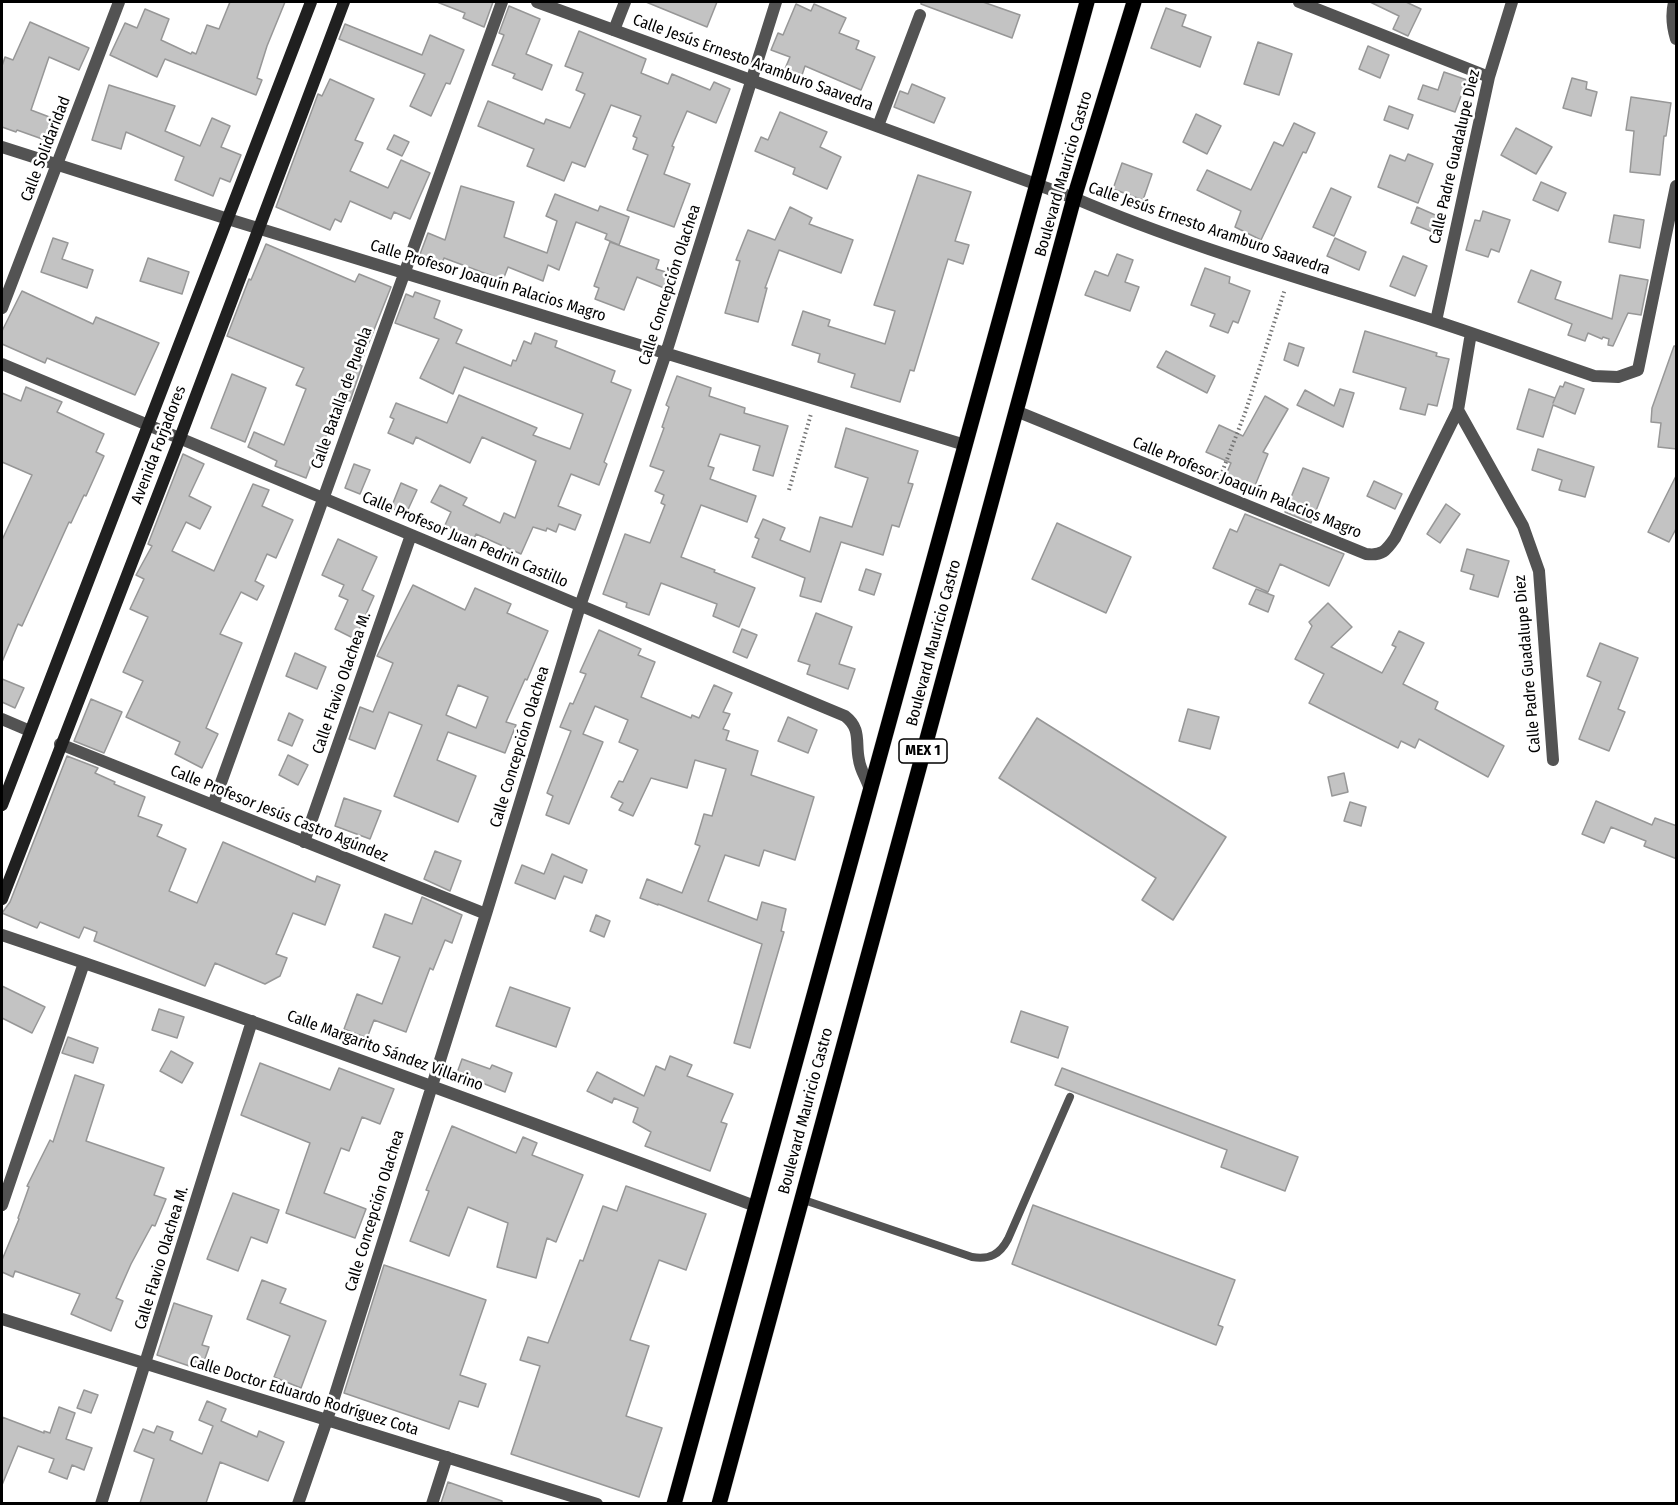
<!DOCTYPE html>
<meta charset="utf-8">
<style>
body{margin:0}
#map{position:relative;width:1678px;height:1505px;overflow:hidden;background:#fff;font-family:"Fira Sans Condensed",sans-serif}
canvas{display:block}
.frame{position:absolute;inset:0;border:3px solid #000;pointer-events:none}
</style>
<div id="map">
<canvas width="1678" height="1505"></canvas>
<div class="frame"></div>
</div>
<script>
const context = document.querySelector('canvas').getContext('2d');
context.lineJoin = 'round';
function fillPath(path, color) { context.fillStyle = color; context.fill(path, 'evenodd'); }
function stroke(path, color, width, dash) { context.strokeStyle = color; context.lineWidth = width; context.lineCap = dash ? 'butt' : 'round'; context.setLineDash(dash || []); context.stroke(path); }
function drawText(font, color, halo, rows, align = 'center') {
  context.font = font + ' "Fira Sans Condensed",sans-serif'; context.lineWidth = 5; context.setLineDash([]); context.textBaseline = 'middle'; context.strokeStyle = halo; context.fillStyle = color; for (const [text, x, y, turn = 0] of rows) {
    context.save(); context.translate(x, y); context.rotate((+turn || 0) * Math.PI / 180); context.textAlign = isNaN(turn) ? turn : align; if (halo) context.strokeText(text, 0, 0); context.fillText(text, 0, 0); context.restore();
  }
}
const building = new Path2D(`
 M230,2H285L267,46L257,78L262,80L256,95L165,59L157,77L110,55L125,23L137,28L145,9L169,19L161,40L191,54L192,52L196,54L207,25L219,29Z
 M437,2H493L484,27L463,18L465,13Z
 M646,2H717L707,27Z
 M921,2H983L1020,15L1012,38L921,4Z
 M1370,2H1406L1421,9L1408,36L1393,29L1399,16Z
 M796,4L811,11L814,4L846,18L839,33L859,41L856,49L875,57L861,90L805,66L801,78L784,71L790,57L771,50L778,33L783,35Z
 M509,6L540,19L526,54L552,65L542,90L513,78L515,74L492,65L504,35L499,33Z
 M1166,8L1186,15L1182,26L1211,37L1200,67L1151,48Z
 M30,22L89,48L79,70L49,57L31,110L52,118L45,140L17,130L16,132L2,127V66L5,57L13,60Z
 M345,24L422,55L430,35L464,50L450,84L446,83L431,116L410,106L425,74L339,39Z
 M579,31L646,59L641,73L668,84L672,74L710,90L714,82L730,89L716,123L687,111L672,146L674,147L664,174L690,184L674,227L627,210L648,155L633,149L637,138L633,136L641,116L611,105L585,167L572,162L564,181L527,166L534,149L478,126L488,101L544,124L546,119L570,128L585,94L576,90L583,73L565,66Z
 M1258,42L1292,54L1279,95L1244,84Z
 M1368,46L1389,55L1380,78L1359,69Z
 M1444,72L1467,80L1455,112L1418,99L1423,85L1438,90Z
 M1572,78L1587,82L1586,89L1597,92L1591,116L1563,108Z
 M330,79L374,99L355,140L363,143L350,171L388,188L401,160L430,173L410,219L394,212L391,219L350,201L341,222L335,219L330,230L276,207L318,94L322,96Z
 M912,84L945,98L934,123L894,107L900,91L908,94Z
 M109,85L175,106L165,131L200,146L212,118L230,126L221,147L241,155L230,182L220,178L213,196L175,180L184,157L126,132L121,149L92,140Z
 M1631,97L1671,103L1666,136H1664L1660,175L1630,172L1634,131L1626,130Z
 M1389,106L1413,115L1408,129L1384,120Z
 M780,112L827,132L820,147L841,157L827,189L793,174L795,168L755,151L761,137L768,140Z
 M1196,114L1221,126L1207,154L1183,142Z
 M1294,123L1315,133L1306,153L1303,152L1261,240L1235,227L1241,211L1197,190L1207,170L1251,190L1274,142L1283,146Z
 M1516,128L1552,147L1536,174L1501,155Z
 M394,135L409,142L402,156L387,149Z
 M1408,154L1433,164L1418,203L1378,187L1390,155L1405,161Z
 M1122,163L1152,174L1143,200L1113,189Z
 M918,175L971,192L955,241L969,245L963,264L948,259L914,371L910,370L900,402L851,387L855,374L818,362L820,354L792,345L803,311L830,320L828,326L885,344L895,311L874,305Z
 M1541,182L1566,193L1558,211L1533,200Z
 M461,186L514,202L504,237L547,253L557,221L546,216L555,194L598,211L600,206L629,217L619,245L605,239L607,234L576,222L559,270L548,265L543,281L508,267L503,280L444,258L441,266L419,257L428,233L445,240Z
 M1331,188L1351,197L1334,236L1313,227Z
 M790,207L812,218L809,224L853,240L841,273L779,250L765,288H767L758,322L725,313L740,261L736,260L748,230L775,240Z
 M1417,207L1442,218L1435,233L1411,223Z
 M1483,211L1510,220L1499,252L1491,249L1488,257L1466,250L1475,220L1480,221Z
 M1614,215L1644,220L1640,248L1609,242Z
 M53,238L68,243L62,259L93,270L87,288L41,272Z
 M1335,238L1366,252L1359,270L1327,256Z
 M610,242L659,260L656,269L669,273L664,288L637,277L624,310L595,299L599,288L594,286Z
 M266,244L355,282L359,274L391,287L360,365L362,366L350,401L342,398L319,453L316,452L306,478L275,466L277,461L248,447L254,432L284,445L306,389L296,385L304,368L227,336L249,279L251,280Z
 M1117,254L1133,260L1125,282L1139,287L1130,311L1085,295L1095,271L1108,276Z
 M1403,256L1427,266L1415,296L1390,286Z
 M148,258L189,272L182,294L140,281Z
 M1205,268L1230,277L1229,283L1250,291L1238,323L1233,321L1228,333L1210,326L1215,314L1191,305Z
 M1531,270L1561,282L1555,299L1612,319L1620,275L1648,280L1641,315L1628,313L1613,346L1608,345L1609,339L1603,337L1602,339L1588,333L1585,341L1568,335L1572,324L1518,302Z
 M22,291L93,324L96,317L159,343L135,395L47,358L45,363L2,344V331Z
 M415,292L440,301L434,318L462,330L456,343L511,366L513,360L516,361L524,341L531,344L535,333L557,341L555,347L615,371L611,382L631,390L604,462L607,464L599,485L571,474L558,506L581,515L575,530L559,524L556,532L547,528L546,531L533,527L521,554L476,534L474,539L445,525L451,512L431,502L440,485L467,498L463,505L500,523L504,513L515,518L536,461L482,437L470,463L416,437L413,444L388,433L394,419L390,417L396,403L447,423L459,395L537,428L533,435L570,449L583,414L464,367L453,394L420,378L439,339L395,323L406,294L413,297Z
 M1365,331L1437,353L1436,356L1449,359L1437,406L1428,404L1425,415L1400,409L1406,388L1353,372Z
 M1289,343L1304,348L1298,366L1284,360Z
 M1674,346H1677V449L1658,447L1661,423L1651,422L1652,408Z
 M1166,351L1215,376L1207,393L1157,367Z
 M232,374L266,388L245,442L211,428Z
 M677,376L711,388L709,396L745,408L744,413L788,426L773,476L753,470L760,446L720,434L708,466L714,468L710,479L756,496L747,522L701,505L681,557L715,570L714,572L755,588L739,627L713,616L717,604L661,583L649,615L626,607L627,603L603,594L625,534L650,543L665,505L661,503L664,495L655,491L664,471L650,466L664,428L662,427L669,407L666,405Z
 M1565,382L1584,389L1575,414L1553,405L1543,437L1517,429L1529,389L1555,398L1553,403L1560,386L1563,387Z
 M26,387L62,402L57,412L104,434L96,452L104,456L86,496L84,495L71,523L69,522L22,626L18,624L2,662V540L32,475L2,462V393L21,401Z
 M1340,389L1354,393L1343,427L1297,405L1305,390L1334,406Z
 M1265,396L1288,409L1263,452L1268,454L1254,488L1225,477L1231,463L1206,452L1219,425L1243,436Z
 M846,428L918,451L908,483L913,484L899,527L892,525L883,555L841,542L821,602L800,596L805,578L752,557L759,539L755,537L763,519L785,528L780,540L810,552L820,517L852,527L868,478L835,467Z
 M1538,449L1594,467L1585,497L1559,490L1562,480L1532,470Z
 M183,454L204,464L189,496L211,507L200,529L186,522L172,551L214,571L253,484L269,490L262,506L293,520L276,558L267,554L255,581L264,586L257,600L241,592L220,634L242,643L206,728L218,734L202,768L175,754L180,742L126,717L143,681L123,672L148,617L130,609L144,579L136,575L152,546L148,544Z
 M354,464L370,470L360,494L345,488Z
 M1303,468L1329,478L1311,523L1285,512Z
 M1677,474V527L1669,542L1648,532Z
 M1374,481L1402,494L1395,509L1367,496Z
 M401,483L417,490L406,514L391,508Z
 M1446,504L1460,514L1440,543L1427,534Z
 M1245,514L1344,554L1329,586L1280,564L1268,592L1213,568L1230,529L1237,532Z
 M1057,523L1131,557L1106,613L1032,579Z
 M338,539L377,557L362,590L374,596L355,639L335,629L348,600L339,596L344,585L322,575Z
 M1467,549L1509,561L1498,597L1470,589L1474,575L1461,571Z
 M866,569L881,574L874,595L859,590Z
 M413,585L465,610L475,588L511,604L507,613L548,631L527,680L525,679L506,722L516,725L505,753L448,732L437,760L476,776L458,822L394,796L422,725L389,712L375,749L349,739L360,707L373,712L393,663L377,656ZM458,685L488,697L476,728L446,715Z
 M1256,589L1274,596L1268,612L1249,604Z
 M1328,603L1352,627L1331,647L1382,673L1396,647L1392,645L1399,631L1424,643L1403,684L1438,702L1435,709L1504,746L1488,777L1419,739L1415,748L1401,741L1398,748L1309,703L1324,674L1295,659L1312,626L1309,622Z
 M816,613L852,627L839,664L855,669L848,689L807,674L810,665L798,661Z
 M742,629L757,635L747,658L733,652Z
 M599,630L641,649L638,655L655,662L641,697L691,718L692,715L699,718L714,685L732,693L723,712L730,714L723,729L729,731L726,740L758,751L751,775L814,797L795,860L764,850L759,866L725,855L708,901L757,920L762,902L786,909L781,931L784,932L750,1048L734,1043L762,944L658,904V905L640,898L647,879L682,893L700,846L695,844L704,814L712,816L726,769L695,760L687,788L651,778L633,816L619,810L623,803L611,797L619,781L623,782L638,750L619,742L628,720L595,706L583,734L603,742L569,824L546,815L553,796L547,793L571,731L560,727L570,703L573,704L586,674L580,672Z
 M1600,643L1638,658L1618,709L1625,712L1609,751L1579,739L1601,682L1587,676Z
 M295,653L326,667L317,689L286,676Z
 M2,679L24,688L15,708L2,702Z
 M91,699L122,712L104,753L74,741Z
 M1188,709L1219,717L1210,749L1179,741Z
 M289,713L303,720L292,746L278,740Z
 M788,717L817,730L808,753L778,741Z
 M1037,718L1226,837L1173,920L1142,900L1156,878L999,778Z
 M288,755L308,765L298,785L279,775Z
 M67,756L98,768L95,773L115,782L114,784L145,797L138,816L162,825L157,836L186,849L169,891L197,903L223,842L315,882L317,876L340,885L325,925L293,913L276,954L287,958L280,976L265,984L215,963L205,986L94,941L97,932L84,927L79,938L40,922L37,928L2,913L10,902Z
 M1344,773L1348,792L1332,796L1328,777Z
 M344,798L381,811L370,839L335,826Z
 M1596,801L1652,825L1655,818L1677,826V859L1644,846L1646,841L1611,827L1604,843L1582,834Z
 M1350,802L1366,807L1361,826L1344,821Z
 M435,851L461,861L450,891L424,879Z
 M552,854L587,870L582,883L564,876L555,899L515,883L522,865L544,874Z
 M422,897L462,915L452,943L445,940L433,970L430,968L406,1032L374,1020L367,1038L344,1029L357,994L382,1004L400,957L373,947L385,914L412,924Z
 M596,915L610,921L604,937L590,931Z
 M2,986L45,1007L32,1033L2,1018Z
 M510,987L570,1008L556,1047L496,1026Z
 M159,1009L184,1017L177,1038L152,1030Z
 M1021,1011L1068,1027L1058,1058L1011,1042Z
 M68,1037L98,1048L93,1063L62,1053Z
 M171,1051L193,1063L182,1083L160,1071Z
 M670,1056L692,1065L687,1076L733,1094L721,1122L727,1124L710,1171L645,1146L651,1132L633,1122L638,1108L614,1098L612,1103L587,1091L597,1072L644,1096L656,1066L665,1070Z
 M462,1059L490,1069L492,1065L512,1073L505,1092L457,1073Z
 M260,1063L330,1090L339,1068L394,1089L380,1124L362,1117L349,1151L341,1148L324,1193L366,1209L355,1238L286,1213L310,1143L241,1115Z
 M1062,1068L1298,1157L1285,1191L1221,1167L1227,1150L1055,1085Z
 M75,1075L104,1085L86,1141L164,1168L154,1195L166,1199L155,1226L152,1225L131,1264L116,1298L123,1301L111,1331L71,1314L80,1294L15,1271L13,1277L2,1272V1260L19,1219L18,1218L29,1187L27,1186L50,1140L53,1142Z
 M452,1126L516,1153L523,1137L537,1143L532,1155L583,1175L556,1242L547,1238L536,1278L497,1267L508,1223L468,1207L449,1256L410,1241L429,1191L426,1190Z
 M626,1186L706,1214L686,1270L659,1260L630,1340L649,1346L626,1416L662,1428L639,1497L511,1454L540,1366L520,1360L528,1337L548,1343L580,1260L583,1261L603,1206L617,1211Z
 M233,1193L279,1210L267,1243L251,1237L238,1271L207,1259Z
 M1033,1205L1235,1280L1218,1325L1223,1327L1216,1345L1012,1264Z
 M384,1265L486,1300L460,1375L486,1384L478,1407L459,1401L449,1429L344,1393Z
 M262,1280L286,1289L280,1303L326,1321L301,1388L274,1377L290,1336L247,1319Z
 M174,1303L212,1316L202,1345L209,1347L201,1370L157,1355Z
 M84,1390L98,1395L91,1413L77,1408Z
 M207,1401L226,1409L221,1421L257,1437L259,1431L284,1442L268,1481L220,1462L206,1503H140L154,1459L134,1451L143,1429L154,1433L157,1426L173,1432L170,1440L202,1454L213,1426L199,1420Z
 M59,1407L75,1413L66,1439L92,1448L84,1470L72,1465L67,1479L49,1472L54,1459L18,1446L2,1485V1417L44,1433V1431L50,1433Z
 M448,1482L502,1501V1503H441Z`);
fillPath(building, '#c3c3c3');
stroke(building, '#979797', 1.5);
const primary = new Path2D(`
 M674,1504L1087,2
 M719,1504L1074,198L1134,2`);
stroke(primary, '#dbdbdb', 16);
stroke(new Path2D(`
 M1219,480L1245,413L1285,289
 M789,490L811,414`), '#757575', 4, [1.5, 3]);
stroke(new Path2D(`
 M801,1199L972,1257C990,1260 1000,1254 1008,1239L1070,1097`), '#535353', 8);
stroke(new Path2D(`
 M1299,2L1489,77
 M1674,2C1671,15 1672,26 1676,39
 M614,30L625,2
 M878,126L920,15
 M2,147L228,219L965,445
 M1074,198C1191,248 1314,282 1435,321C1488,338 1541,358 1594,376L1618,377L1638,370L1676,186
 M2,308L119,2
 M1436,321L1489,77L1512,2
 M1471,333L1458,410L1523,526L1539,571L1553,760
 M2,364L845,716C862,729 855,743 859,760C860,769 866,778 869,787
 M1016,411L1366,554C1382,556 1386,551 1395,538L1458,410
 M2,719L30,731
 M60,744L486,914
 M213,805L502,2
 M304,842L411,535
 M2,935C255,1020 505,1112 755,1206
 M2,1205L84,963
 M2,1319L597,1504
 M101,1504L252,1021
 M298,1504L327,1420L486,914L580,606L666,353L776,2
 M432,1504L447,1457`), '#535353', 12);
stroke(new Path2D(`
 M537,2L1074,198`), '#535353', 12);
stroke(new Path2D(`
 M2,805L311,2
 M2,899L180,438L344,2`), '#202020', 12);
stroke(primary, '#000', 15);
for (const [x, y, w] of [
 [923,751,48]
]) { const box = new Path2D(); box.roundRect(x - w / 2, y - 12, w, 24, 4.5); context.fillStyle = '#fff'; context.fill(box); stroke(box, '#000', 1.5); }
drawText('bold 15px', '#000', null, [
 ["MEX 1",923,751]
]);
drawText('16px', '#000', '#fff', [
 ["Calle Jesús Ernesto Aramburo Saavedra",753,63,20],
 ["Calle Solidaridad",46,149,-69],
 ["Calle Padre Guadalupe Diez",1455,157,-77],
 ["Boulevard Mauricio Castro",1064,174,-74],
 ["Calle Jesús Ernesto Aramburo Saavedra",1209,229,19],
 ["Calle Profesor Joaquín Palacios Magro",488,281,17],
 ["Calle Concepción Olachea",670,285,-72],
 ["Calle Batalla de Puebla",342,398,-70],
 ["Avenida Forjadores",159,445,-69],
 ["Calle Profesor Joaquín Palacios Magro",1247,488,22],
 ["Calle Profesor Juan Pedrin Castillo",465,540,23],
 ["Boulevard Mauricio Castro",934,643,-75],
 ["Calle Padre Guadalupe Diez",1528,664,-95],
 ["Calle Flavio Olachea M.",342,683,-71],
 ["Calle Concepción Olachea",520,747,-73],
 ["Calle Profesor Jesús Castro Agúndez",279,814,22],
 ["Calle Margarito Sández Villarino",385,1051,20],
 ["Boulevard Mauricio Castro",806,1111,-75],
 ["Calle Concepción Olachea",375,1211,-73],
 ["Calle Flavio Olachea M.",162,1258,-73],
 ["Calle Doctor Eduardo Rodríguez Cota",304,1396,17]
]);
</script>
